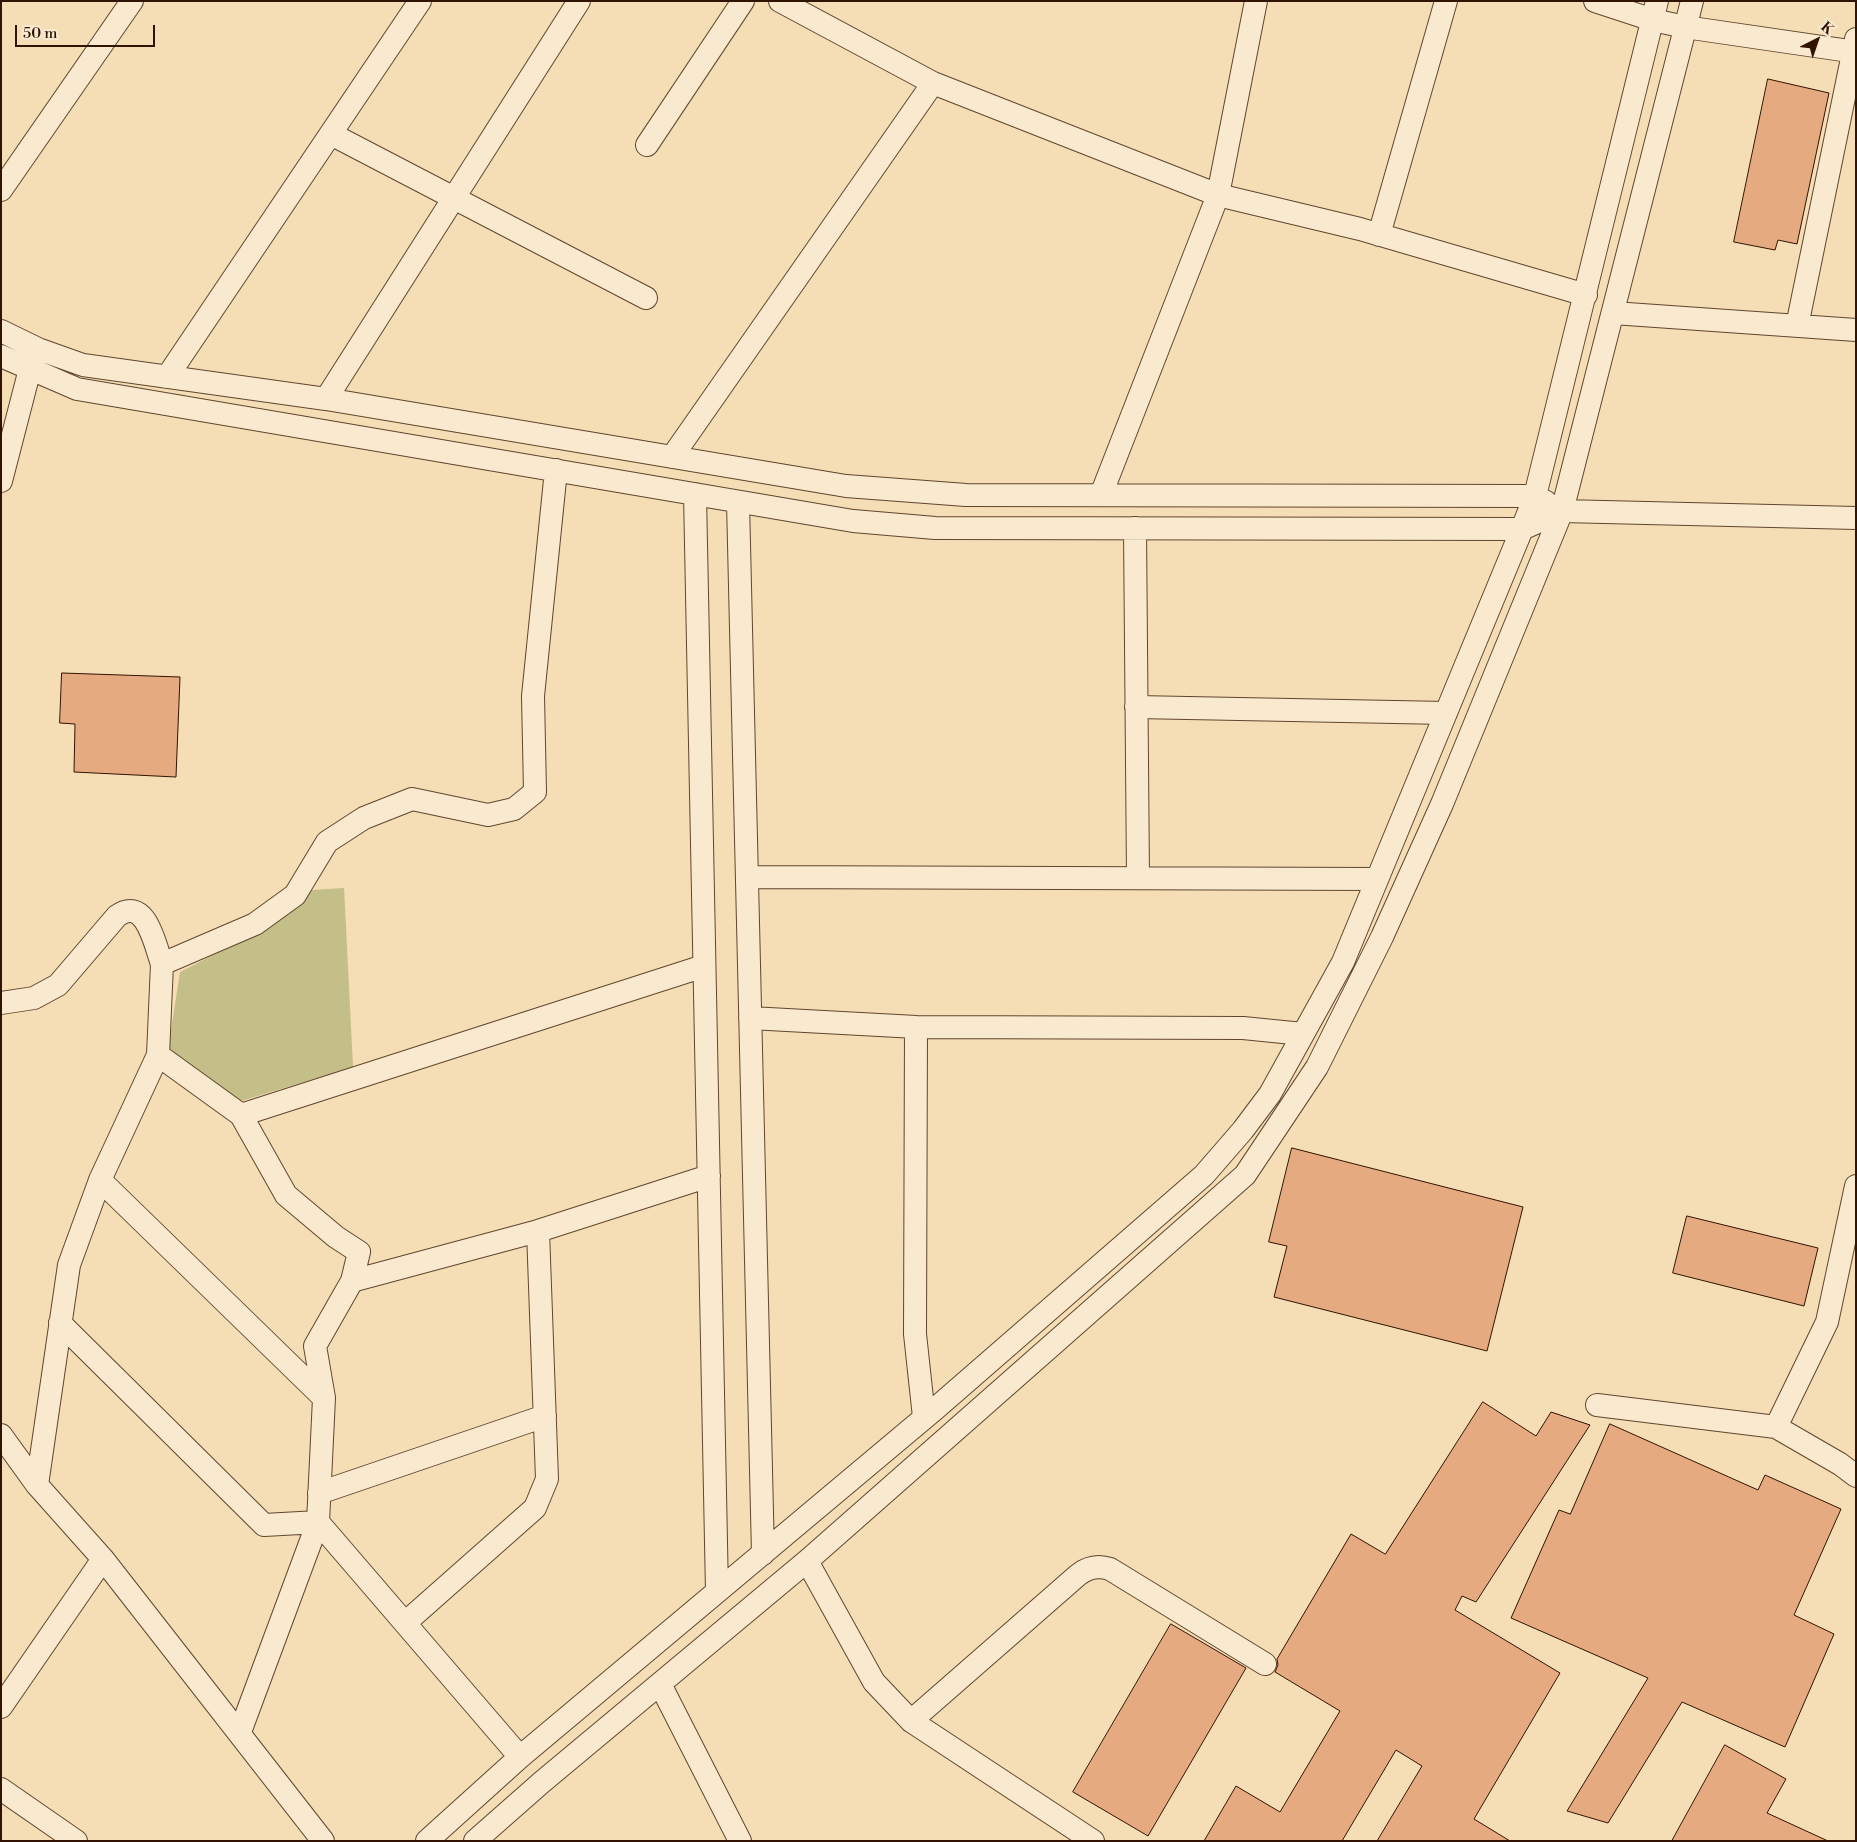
<!DOCTYPE html>
<style>
body{margin:0}
#map{position:relative;width:1857px;height:1842px;overflow:hidden;background:#f5ddb5;font-family:"Libre Bodoni",serif}
canvas{display:block}
.frame{position:absolute;inset:0;border:2px solid #301301;pointer-events:none}
.north{position:absolute;left:1792px;top:15px;width:50px;height:50px;-webkit-text-stroke:4px #f8e9cf;paint-order:stroke;rotate:41deg;font-size:14px;font-weight:700;line-height:20px;text-align:center;color:#301301}
.north::after{content:'';display:block;margin:auto;width:18px;height:22px;background:#301301;clip-path:polygon(50% 0,100% 100%,50% 72%,0 100%)}
.scale{position:absolute;left:15px;top:25px;width:140px;height:22px;box-sizing:border-box;border:2px solid #301301;border-top:0;padding-left:6px;font-size:15px;line-height:18px;white-space:nowrap;color:#301301;-webkit-text-stroke:4px #f8e9cf;paint-order:stroke}
</style>
<div id="map">
<canvas width="1857" height="1842"></canvas>
<div class="frame"></div>
<div class="north">K</div>
<div class="scale">50 m</div>
</div>
<script>
const context = document.querySelector('canvas').getContext('2d');
context.lineJoin = 'round';
function fillPath(path, color) { context.fillStyle = color; context.fill(path, 'evenodd'); }
function stroke(path, color, width, dash) { context.strokeStyle = color; context.lineWidth = width; context.lineCap = dash ? 'butt' : 'round'; context.setLineDash(dash || []); context.stroke(path); }
fillPath(new Path2D(`
 M344,888L353,1067L238,1102L168,1050L180,972L268,927L312,890Z`), '#c4be88');
const building = new Path2D(`
 M1768,79L1829,93L1797,244L1778,240L1775,250L1734,242Z
 M62,673L180,677L176,777L74,772L75,724L60,723Z
 M1292,1148L1523,1207L1487,1351L1274,1297L1287,1246L1269,1242Z
 M1687,1216L1818,1248L1804,1306L1673,1273Z
 M1483,1402L1536,1436L1551,1412L1590,1425L1476,1602L1462,1596L1455,1610L1560,1673L1474,1819L1510,1841H1377L1422,1766L1396,1750L1342,1841H1204L1236,1786L1280,1812L1340,1711L1275,1672L1278,1665L1277,1659L1351,1534L1385,1554Z
 M1610,1424L1758,1490L1765,1475L1841,1509L1794,1615L1834,1634L1785,1747L1682,1702L1608,1823L1567,1811L1648,1678L1511,1618L1559,1510L1570,1514Z
 M1171,1624L1246,1668L1148,1836L1073,1792Z
 M1725,1745L1786,1779L1767,1813L1828,1841H1672Z`);
fillPath(building, '#e6aa81');
stroke(building, '#301301', 1);
const minor = new Path2D(`
 M780,1L933,83L1218,195L1360,229L1586,295
 M1595,1L1653,20L1685,27L1856,52
 M331,134L646,298
 M647,145L743,1
 M1,190L132,1
 M1379,235L1446,1
 M1613,313L1856,330
 M1797,326L1856,39
 M1,331L38,349L83,365L326,399L846,486L966,495L1535,496L1546,502
 M1,356L77,389L853,521L935,528L1522,529L1562,511L1856,518
 M167,377L420,1
 M326,399L579,1
 M672,457L933,83
 M1,481L30,369L35,357
 M695,494L717,1592
 M1101,495L1218,195L1256,1
 M738,502L763,1554
 M1135,528L1138,878
 M1136,707L1446,713
 M747,877L1377,879
 M1,1003L34,998L58,985L117,916C146,895 155,945 162,964
 M750,1018L916,1027L1243,1028L1303,1034
 M916,1027L915,1334L924,1417
 M158,1055L241,1115L286,1195L336,1237L359,1252L352,1281L315,1346L324,1398
 M241,1115L704,966
 M1856,1186L1827,1322L1776,1427L1840,1464L1856,1476
 M352,1281L538,1231L709,1176
 M60,1323L264,1525L318,1522L324,1398L100,1180
 M1597,1405L1776,1427
 M1,1435L37,1485L103,1559L323,1841
 M37,1485L69,1265L100,1180L158,1055L162,964L255,924L295,895L327,842L364,818L412,799L488,815L514,809L535,792L533,696L556,470
 M319,1493L545,1416
 M807,1561L874,1682L911,1721L1093,1841
 M405,1623L535,1508L547,1479L538,1231
 M660,1684L740,1841
 M1,1707L103,1559
 M911,1721L1078,1575C1088,1567 1098,1565 1110,1569L1265,1664
 M240,1732L318,1522L520,1757
 M1,1789L76,1841
 M427,1841L520,1757L935,1409L1204,1175L1243,1130L1270,1094L1343,962L1522,529L1535,496L1657,1
 M475,1841L542,1782L807,1561L1245,1175L1317,1067L1382,937L1442,804L1562,511L1692,1`);
stroke(minor, '#61462e', 24);
stroke(minor, '#f8e9cf', 22);
</script>
